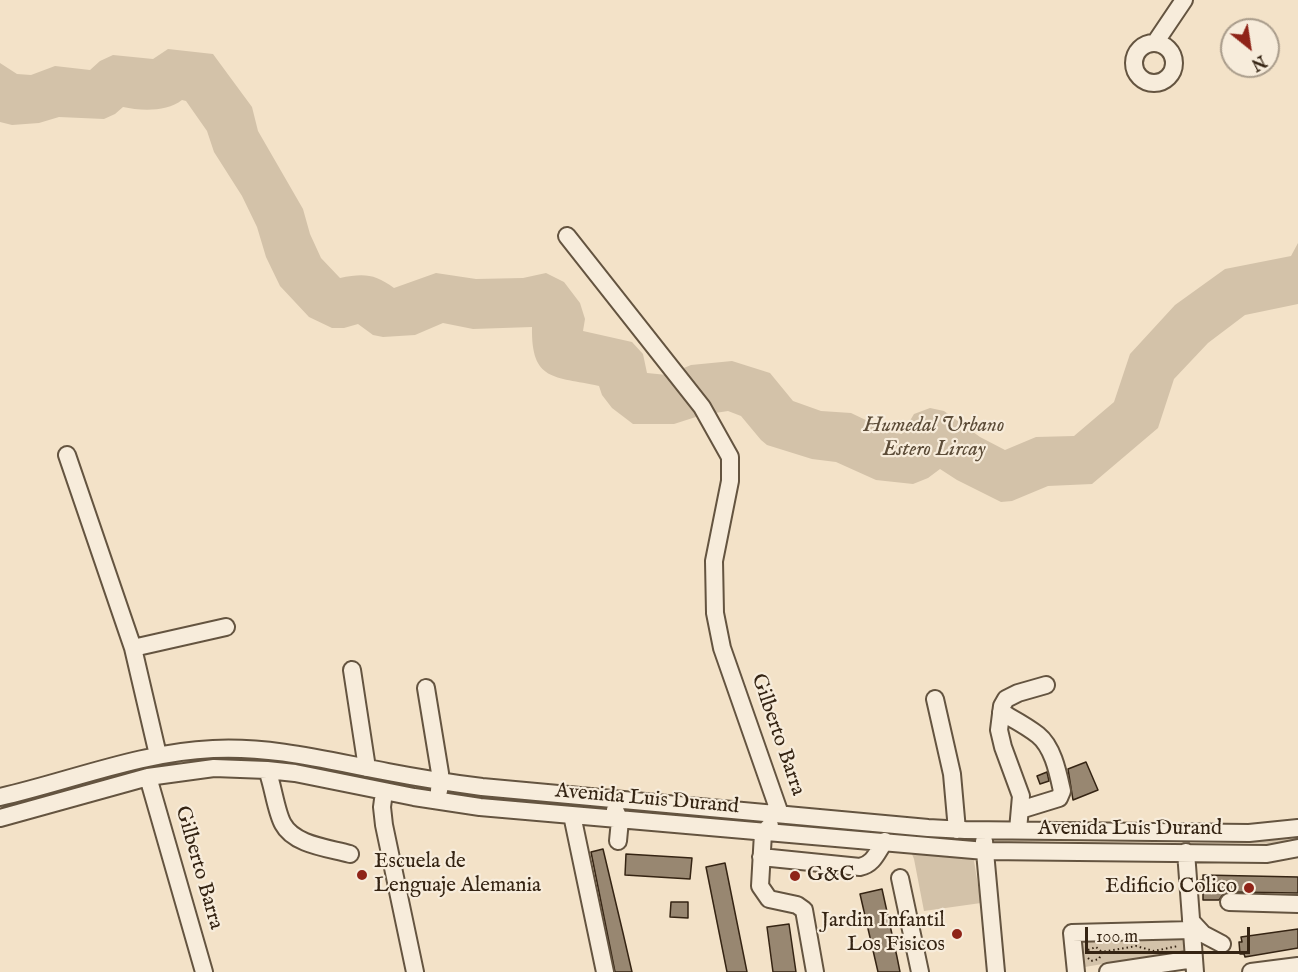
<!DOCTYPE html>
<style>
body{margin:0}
#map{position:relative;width:1298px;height:972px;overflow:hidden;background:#f3e2c8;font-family:"IM FELL English",serif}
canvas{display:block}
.north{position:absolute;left:1220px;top:18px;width:60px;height:60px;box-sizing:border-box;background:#f7ecdb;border:2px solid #a99c8b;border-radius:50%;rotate:150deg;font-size:16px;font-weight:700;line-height:24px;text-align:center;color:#352413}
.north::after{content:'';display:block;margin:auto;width:21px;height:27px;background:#8f2418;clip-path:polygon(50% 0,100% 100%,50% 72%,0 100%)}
.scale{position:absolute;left:1085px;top:927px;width:165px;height:27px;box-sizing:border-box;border:3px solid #352413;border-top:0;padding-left:8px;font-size:18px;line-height:21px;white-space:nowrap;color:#352413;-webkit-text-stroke:4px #f7ecdb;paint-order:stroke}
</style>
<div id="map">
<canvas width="1298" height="972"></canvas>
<div class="north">N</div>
<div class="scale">100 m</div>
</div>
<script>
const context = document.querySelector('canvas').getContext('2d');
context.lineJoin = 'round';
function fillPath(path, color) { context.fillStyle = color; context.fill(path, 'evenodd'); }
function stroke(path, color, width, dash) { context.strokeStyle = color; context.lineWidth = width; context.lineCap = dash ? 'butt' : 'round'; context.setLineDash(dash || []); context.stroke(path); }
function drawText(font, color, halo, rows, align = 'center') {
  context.font = font + ' "IM FELL English",serif'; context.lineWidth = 4.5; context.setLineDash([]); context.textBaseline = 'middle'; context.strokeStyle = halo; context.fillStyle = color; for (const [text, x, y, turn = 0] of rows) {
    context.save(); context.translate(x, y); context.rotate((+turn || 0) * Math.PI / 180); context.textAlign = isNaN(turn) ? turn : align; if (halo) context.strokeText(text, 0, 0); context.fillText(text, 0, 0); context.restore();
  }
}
fillPath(new Path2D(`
 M168,49L213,54L252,107L258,131L303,209L310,234L321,258L340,278C364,273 375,274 394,288L436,273L476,279L523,278L546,273L564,282L580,303L585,319L583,331L632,342L643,354L647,373L667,375L691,365L732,361L770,373L793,401L821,411L851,413L891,432L902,434L914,414L930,408L944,411L980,437L1005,450L1036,437L1074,436L1114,402L1130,354L1175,305L1225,269L1291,256L1298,243V304L1245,315L1208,343L1174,379L1158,428L1092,484L1048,486L1012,501L1001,502L957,480L940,469L928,478L913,484L876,480L836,462L812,459L767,445L761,440L741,416L728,411L702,415L674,424H633L612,408L602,395L599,386C554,376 531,382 532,327L473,329L443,323L415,335L383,337L373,335L358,324L344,328H332L309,317L280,286L266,257L257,227L242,196L214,152L207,131L186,101L182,100C167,112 141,111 123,107L115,114L104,119L59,117L39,123L12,125L0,122V63L17,74L31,75L55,66L90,70L100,61L113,55L153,59Z
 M623,807L760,821L759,827L622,813Z
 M1298,834V841L1276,844L1163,840L973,842L951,840L952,836Z
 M909,847L973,855L981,903L924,911L914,859Z
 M1186,933L1187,944L1185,950L1079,968L1080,934Z`), '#d3c2a9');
const building = new Path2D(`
 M1086,762L1098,790L1073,800L1068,769Z
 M1047,772L1049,781L1040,784L1037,776Z
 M603,849L623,933L632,972H615L591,852Z
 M626,854L692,858L690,879L625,875Z
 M725,863L747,972H727L706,867Z
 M1203,875L1298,877V893L1229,892L1224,893L1219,900H1203V893L1200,892V880H1203Z
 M882,889L897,957L900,972H878L860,894Z
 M671,902H688V918L670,917Z
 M789,924L796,972H773L767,927Z
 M1298,929V948L1245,957L1244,954H1240L1239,942H1242L1241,937Z`);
fillPath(building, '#988771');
stroke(building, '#352413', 1.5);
const minor = new Path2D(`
 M1155,43L1184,0
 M1134 63a20 20 0 1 1 40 0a20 20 0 1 1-40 0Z
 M567,236L702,407L730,457V481L714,561L715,613L722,648L780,814
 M67,455L133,648L158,755
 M133,648L226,627
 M352,670L367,768
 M426,688L440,773L439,791
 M935,699L952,774L957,830
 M1001,712C1013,719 1027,726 1038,735C1053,747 1058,773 1062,791L1059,798L1020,810
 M267,770C273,785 276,812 283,824C294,845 329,848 350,854
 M148,777L204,972
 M384,792L382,807L384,825L415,972
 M0,797C70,781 141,752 213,749C273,746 329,761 388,772C419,778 451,783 482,787L928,828L965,830L1249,833L1298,828
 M615,810L620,820L618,841
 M572,815L605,972
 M0,818L148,777L214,768L267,770L295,773L414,797L480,807L985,851L1267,854L1298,848
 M770,826L763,833L760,886L769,899L797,905L804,910L815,972
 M1018,830L1021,796L1003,747L999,730L1002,706L1006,699L1018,693L1046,685
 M984,841L996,972
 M1186,852L1195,972
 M761,857L860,867C874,864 877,852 885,841
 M900,878L920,972
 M1229,902L1298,904
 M1191,921L1203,934L1222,944
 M1076,972L1072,933L1192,930
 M1108,972L1194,959
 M1251,972L1298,966`);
stroke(minor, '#645440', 20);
stroke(new Path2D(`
 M1088,950L1096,947L1102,952
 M1088,958L1091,961L1099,959L1102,952L1136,946L1154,951L1178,946`), '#352413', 2, [1.5, 3]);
stroke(minor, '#f7ecdb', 16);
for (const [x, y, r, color] of [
 [362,875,6,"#8f2418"],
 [795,876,6,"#8f2418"],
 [1249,888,6,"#8f2418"],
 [957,934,6,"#8f2418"]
]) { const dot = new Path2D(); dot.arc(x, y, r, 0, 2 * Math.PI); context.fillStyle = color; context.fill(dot); stroke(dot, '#f7ecdb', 2); }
drawText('italic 21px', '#5c4c38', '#f7ecdb', [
 ["Humedal Urbano",934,427],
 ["Estero Lircay",934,451]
]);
drawText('21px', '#352413', '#f7ecdb', [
 ["Gilberto Barra",777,735,71],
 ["Avenida Luis Durand",647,800,5],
 ["Avenida Luis Durand",1130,830],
 ["Gilberto Barra",198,868,74]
]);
drawText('21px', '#352413', '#f7ecdb', [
 ["Escuela de",374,863],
 ["Lenguaje Alemania",374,887],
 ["G&C",807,876],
 ["Edificio Colico",1237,888,"right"],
 ["Jardin Infantil",945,922,"right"],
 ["Los Fisicos",945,946,"right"]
], 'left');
</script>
